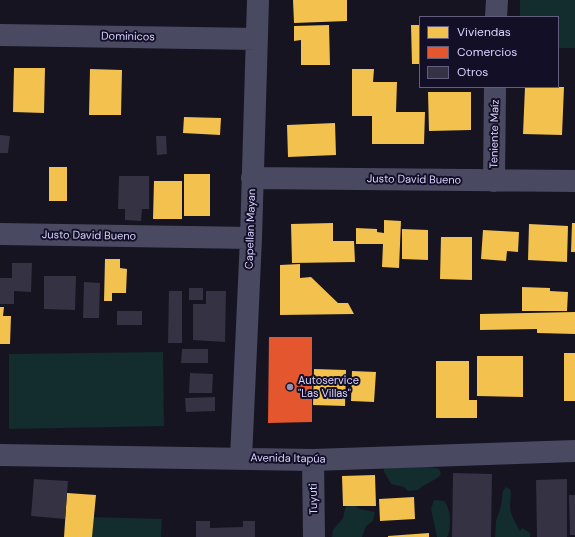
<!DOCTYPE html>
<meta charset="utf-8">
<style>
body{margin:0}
#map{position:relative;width:575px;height:537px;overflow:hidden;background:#161421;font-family:"DM Sans",sans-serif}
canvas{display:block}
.legend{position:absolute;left:419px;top:16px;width:140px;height:72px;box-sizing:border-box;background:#130f26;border:1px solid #625e7d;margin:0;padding:5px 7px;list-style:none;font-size:12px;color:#d9d4ff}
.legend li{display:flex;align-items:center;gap:8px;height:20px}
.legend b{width:20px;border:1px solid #625e7d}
</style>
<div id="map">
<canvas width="575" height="537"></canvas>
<ul class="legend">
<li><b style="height:11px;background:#f2c14e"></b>Viviendas</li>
<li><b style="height:11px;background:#e4572e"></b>Comercios</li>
<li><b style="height:11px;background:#343243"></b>Otros</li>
</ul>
</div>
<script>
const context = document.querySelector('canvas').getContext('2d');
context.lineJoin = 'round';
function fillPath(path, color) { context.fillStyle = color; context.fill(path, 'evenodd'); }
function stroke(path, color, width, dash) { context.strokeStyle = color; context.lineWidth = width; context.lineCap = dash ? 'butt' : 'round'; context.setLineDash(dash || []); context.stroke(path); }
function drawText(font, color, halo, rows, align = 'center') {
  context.font = font + ' "DM Sans",sans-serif'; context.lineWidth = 4; context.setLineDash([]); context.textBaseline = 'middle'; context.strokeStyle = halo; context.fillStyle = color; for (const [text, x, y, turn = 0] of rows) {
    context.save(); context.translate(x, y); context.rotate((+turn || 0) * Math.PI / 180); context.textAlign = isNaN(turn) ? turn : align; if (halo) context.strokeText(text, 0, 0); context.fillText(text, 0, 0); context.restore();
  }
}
fillPath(new Path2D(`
 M520,0H575V48H558V17H520Z
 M163,352L164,426L9,429V354Z
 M406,453L420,467L425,466L439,469L441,474C436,481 425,483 418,490L408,491L404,487L391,484L384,472L383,457Z
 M506,487L510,489C512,495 510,500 510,506C510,514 516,524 520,531L522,528L530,533V537H495L496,521L501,506L503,491Z
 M434,500L444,501C451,508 452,528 447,537H437L431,509Z
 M352,503L360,509L375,512L373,521L366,526L362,537H332L333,530L343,518L345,509L347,505Z
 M90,517L162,519L161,537H89Z`), '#132c2d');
fillPath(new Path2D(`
 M293,0H347V21L294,23Z
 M329,25L330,65H301V40L294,41V26Z
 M411,25H420V64H412Z
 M14,68H45L44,113L13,112Z
 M90,69L122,70L121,115H89Z
 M352,69H374L373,82H397L396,112H425L424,144H372V116H352Z
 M525,87H564L562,135L523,134Z
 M428,92H471V130L429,131Z
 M184,117L221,118L220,135L183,133Z
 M335,123L336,155L288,157L287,125Z
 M49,167H67V201H49Z
 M184,174H210V216H184Z
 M154,181H182V219H153Z
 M384,220L401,221L399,268L382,267L383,244H356V228L377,229V232L384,233Z
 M333,223V241H354L355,262L292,263L291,224Z
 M572,223H575V252H571Z
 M529,224L568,226L567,262L528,260Z
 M402,229L428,230V260L402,259Z
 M483,230L519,232L518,252L507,251L506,261L481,259Z
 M441,237H472V280L440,279Z
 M105,259H120V268L127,269L126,293H112V301H104Z
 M300,264V278L311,277L338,303H348L354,314L280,315V265Z
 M522,287L550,288V291L568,292L567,311H522Z
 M0,307H4L3,316H11L10,344H0Z
 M575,312V334L537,333V329L480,330V314Z
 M564,353H575V401H564Z
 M477,356H523V397L477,396Z
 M436,361H469V400H477V418H436Z
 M314,369L346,370L345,406L313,405Z
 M352,371L376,372L374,402L351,401Z
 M375,475L376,506H343L342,476Z
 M67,493L96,495L92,537H64Z
 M414,497L415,519L380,521L379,499Z
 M429,533V537H388V536Z`), '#f2c14e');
fillPath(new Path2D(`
 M269,337H312V422L268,423Z`), '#e4572e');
fillPath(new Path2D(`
 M0,135L10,136L8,153H0Z
 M156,136H166L167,154L157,155Z
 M119,176H149V209H142L141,221L125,220V209H118Z
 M12,263H32L31,292L14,291V304H0V278H12Z
 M44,276H76L75,310L44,309Z
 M84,282L100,283L99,318H83Z
 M189,288H203V300H189Z
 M169,291H182V343H168Z
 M206,291H226L225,342L193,340V304H206Z
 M117,311H142V325H117Z
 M182,349H208V363H181Z
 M190,373L213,374L212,393H189Z
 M215,397V411L186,412L185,398Z
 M453,473L492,474L491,537H452Z
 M34,479L68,481L65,519L31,516Z
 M567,479V537H537L536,480Z
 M569,495H575V535H570Z
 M196,521H210V528L243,527V521H255V537H196Z`), '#343243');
stroke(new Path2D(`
 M496,17L497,0
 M0,35L257,39
 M252,178L575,181
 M494,181L495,87
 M0,234L251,238
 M0,455L313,460L575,451
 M241,458L251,238L258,0
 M313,460L314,537`), '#4a4962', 22);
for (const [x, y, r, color] of [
 [290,387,4,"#9591b1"]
]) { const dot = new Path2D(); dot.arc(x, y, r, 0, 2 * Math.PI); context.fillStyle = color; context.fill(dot); stroke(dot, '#130f26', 1.5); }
drawText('11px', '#d9d4ff', '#130f26', [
 ["Dominicos",128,37,1],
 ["Teniente Maíz",495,134,-89],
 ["Justo David Bueno",414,180,1],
 ["Capellan Mayan",251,229,-88],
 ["Justo David Bueno",89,236,1],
 ["Avenida Itapúa",288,459,1],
 ["Tuyuti",314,499,-91]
]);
drawText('11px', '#d9d4ff', '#130f26', [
 ["Autoservice",298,381],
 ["\"Las Villas\"",298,394]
], 'left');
</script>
